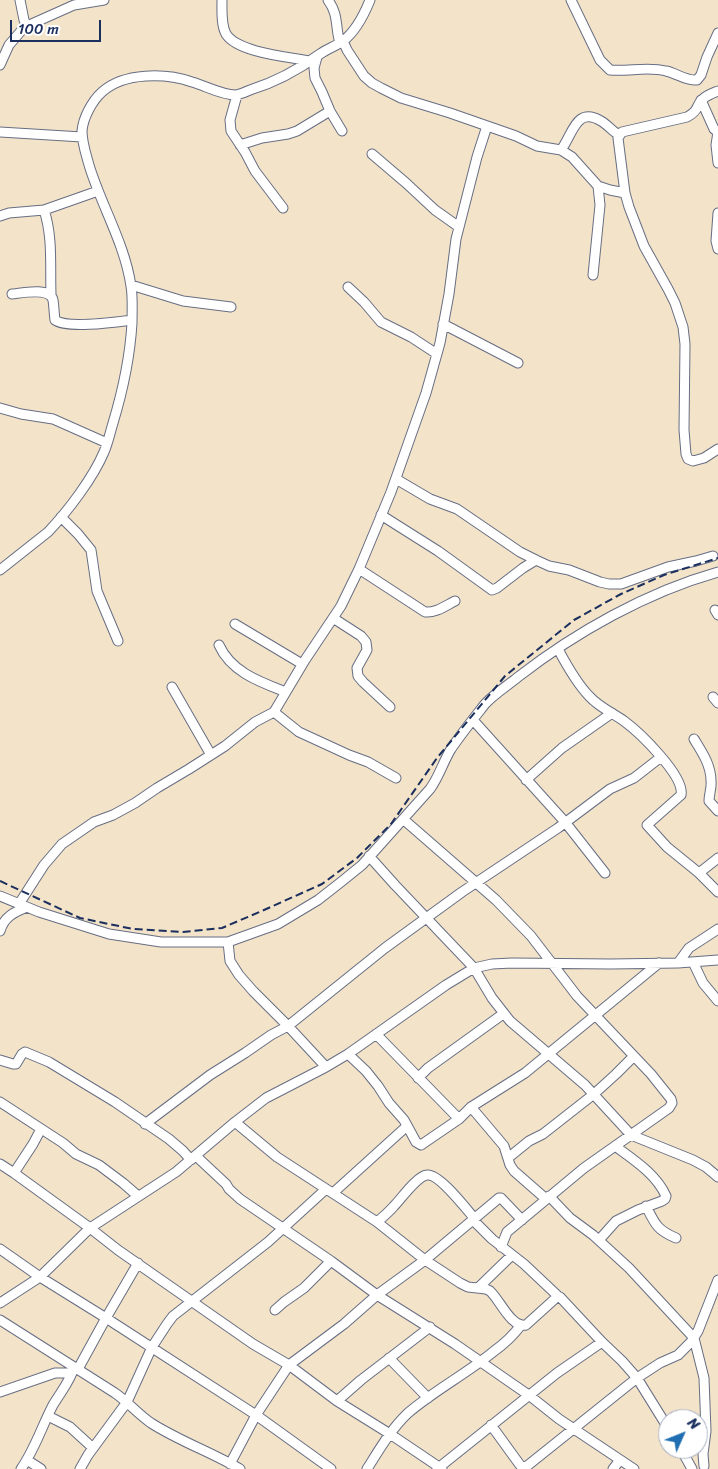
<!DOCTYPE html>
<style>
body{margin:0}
#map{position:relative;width:718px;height:1469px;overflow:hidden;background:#f3e3c9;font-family:Sriracha,sans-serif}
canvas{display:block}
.north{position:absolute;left:658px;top:1409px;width:50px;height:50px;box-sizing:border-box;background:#fff;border:1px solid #a4acbf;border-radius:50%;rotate:46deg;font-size:14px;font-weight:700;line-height:20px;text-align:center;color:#1b2f5e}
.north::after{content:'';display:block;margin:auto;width:18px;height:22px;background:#1f6fb2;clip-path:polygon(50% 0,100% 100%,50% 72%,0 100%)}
.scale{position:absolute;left:10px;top:20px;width:91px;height:22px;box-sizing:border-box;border:2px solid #1b2f5e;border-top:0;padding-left:6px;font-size:15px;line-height:18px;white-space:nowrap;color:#1b2f5e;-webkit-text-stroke:4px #fff;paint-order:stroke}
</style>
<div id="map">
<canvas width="718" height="1469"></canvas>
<div class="north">N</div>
<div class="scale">100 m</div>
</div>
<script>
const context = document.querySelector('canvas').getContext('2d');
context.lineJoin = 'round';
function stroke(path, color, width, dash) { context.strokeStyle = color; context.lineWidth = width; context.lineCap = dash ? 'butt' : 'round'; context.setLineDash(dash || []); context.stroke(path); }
const minor = new Path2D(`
 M20,0L24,20L27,26
 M222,0C222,10 221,25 226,34C238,53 290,57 310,61
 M328,0C339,15 335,27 340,43
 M571,0L600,60L610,70C628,72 647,66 666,71C676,73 686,81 697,80L701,75L707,57L718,33
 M343,41L347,50L364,76L372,83L381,88L401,98L450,113L516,136L537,146L561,150L572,157L598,186L610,190L625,193
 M317,57L314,68L315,78L322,92L330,111L342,131
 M0,65L9,45L21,31L27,26L74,5L104,0
 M718,91C713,93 707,95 703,99C695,106 700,110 687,117L622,132L618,138L625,193L629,207L644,246L668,289L675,303L683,327L685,344L684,430L686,454L688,459L693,461L704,458L718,449
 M237,95L230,120L231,131L245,152L255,171L283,208
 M701,100L714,129L718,132
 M0,132L82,137
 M718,132L716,145L718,163
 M240,145L262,138L288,134L297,131L330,111
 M561,150C573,134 576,106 601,121C608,125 612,131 619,135
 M372,154L406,183L435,210L459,227
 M44,210C53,237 50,266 51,294
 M718,213L716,241L718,249
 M0,216L9,213L44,210L98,191
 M593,275L600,205L598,186
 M131,285L183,301L231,307
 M348,287L364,302L381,322L411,337L437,354
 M12,294C22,293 50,287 53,300C54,306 54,313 55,320C67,329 116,322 132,320
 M443,324L518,363
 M0,408L21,414L53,419L107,443
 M396,479L430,499L457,509L520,552L536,560L549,566L569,570L600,582L609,584H621L668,567L696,561L713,556
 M381,515L438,551L492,590L497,588L523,568L536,560
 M61,517L78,534L91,550L97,591L118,641
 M359,569L425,612C436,613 445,606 455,601
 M0,570L48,532C68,511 93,478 104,452C108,443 110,433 113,423C123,390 130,357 132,323C132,311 133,298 131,286C125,244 101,205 89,165C86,154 82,143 82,131C83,118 92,101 102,92C124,72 166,73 192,82C206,86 221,95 236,95C240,94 246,92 250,90C276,82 298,70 320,54C327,49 336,46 343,41C356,31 364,15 370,0
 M715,610L718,615
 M333,618L361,636L366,642L367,650L357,668L358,676L363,682L390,707
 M235,624L302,664
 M219,645C231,672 260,682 286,692
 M558,649C567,666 577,684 590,697C599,707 613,713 624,721C639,732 685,776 681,795L647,825L667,847L699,873L718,892
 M172,687L211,755
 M713,697L718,703
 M274,712L299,732L349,755L368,762L396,778
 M473,720L565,822L605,873
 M694,739C702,752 711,765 711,781C712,787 709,794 709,801L718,811
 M526,780L562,748L612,713
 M403,819L496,900L531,936L577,996L651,1074L671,1099L672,1103L669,1108L584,1168L513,1227L507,1232L501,1247
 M369,856L395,885L474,968L492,998L510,1021L585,1085L631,1135L693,1160L706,1167L718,1177
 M699,873L718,858
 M0,896L39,912L109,934L161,942H228L278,924L318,900L341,882L362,865L430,789C439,777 443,762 451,749C461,734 474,718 485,704C494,694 507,686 518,677C576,632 647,592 718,572
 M19,904L44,865L62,844L94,822L113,815L135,803L157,788L189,769L225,746L255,722L274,712L305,660L341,606L359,569L391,492L426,393L440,343L449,294L456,239L477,157L487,126
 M0,931C4,917 14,912 27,907
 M228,942L230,961L239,975L253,991L288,1026L326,1067
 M693,962L703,983L718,1001
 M678,963L689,948L718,929
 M376,1034L459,1119
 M348,1054L366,1071L378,1086L389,1103L404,1120L416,1142L421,1145L459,1119L471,1107L525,1073L659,963
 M0,1060L13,1064H16L22,1054L25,1052L49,1062L115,1102L169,1139L183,1151L191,1160
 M418,1078L428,1068L503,1014
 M0,1102L63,1143L76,1154L99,1165L123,1183L138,1196
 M471,1107L504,1146L510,1165L514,1171L546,1199
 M235,1122L277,1157L377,1222L425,1260L460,1283L468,1287L486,1289L490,1291C500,1300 511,1328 526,1325L557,1297H560L602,1342L622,1361L637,1378L668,1428
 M145,1124L210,1075L245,1053L271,1035L288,1026L385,948L462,892L558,828L610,789L634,778L661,757
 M196,1156L226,1184L229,1189L240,1199L331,1261L377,1295L455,1344L530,1396L559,1419L634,1469
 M508,1158L529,1141L543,1134L594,1094L616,1074L634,1056
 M0,1164L14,1173L90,1228L118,1250L253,1344L289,1365L337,1401L390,1434L442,1469
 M14,1173L33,1144L41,1129
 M333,1193L407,1126
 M549,1196L570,1218L593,1235L629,1268L694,1338L704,1378L706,1431L703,1454L704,1466
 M646,1206C655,1224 657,1230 676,1238
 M473,1220L492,1239L524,1264L559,1297
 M377,1222C383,1217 389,1212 394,1206C401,1199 417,1176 427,1175C439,1173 467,1210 475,1219
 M599,1240L616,1221L638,1210L662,1201L665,1199L666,1196C656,1174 634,1160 615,1146
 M0,1249L40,1277L106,1318L256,1415L331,1469
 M478,1288L512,1255
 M0,1303L40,1277L90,1228L176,1172L235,1122L266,1098L326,1067L348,1054L446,985L474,968L492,964L512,963L611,964L678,963L718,960
 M275,1310L284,1302L304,1288L331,1261
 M0,1320L115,1393C128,1402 138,1414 151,1423C179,1441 211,1452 240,1469
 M389,1358L428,1398
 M78,1369L106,1318L138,1263
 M0,1392L55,1373H72
 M337,1401L361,1380L430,1327
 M48,1416L70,1427L93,1448
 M491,1425L520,1465L522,1467L527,1466L637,1378L660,1363L678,1355L691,1342L698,1331L718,1280
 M681,1449L692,1469
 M27,1460L41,1469
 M230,1464L256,1415L289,1365L344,1324L377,1295L425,1260L499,1198H501L522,1220
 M21,1469C35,1449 42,1426 53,1405C60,1393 71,1380 74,1367
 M80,1469L88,1455L127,1402L152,1347L167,1324L173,1316L268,1242L326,1189
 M367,1469C379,1450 391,1429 408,1413C435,1390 466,1374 493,1352C504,1344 513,1336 521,1325
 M437,1469L557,1373L602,1342
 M613,1469L620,1460`);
stroke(minor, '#676e83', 11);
stroke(minor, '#fff', 9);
stroke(new Path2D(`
 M0,881L80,918L133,929L183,932L222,928L264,910L322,884L357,858L391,824L437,758L505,676L574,620L621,594L664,575L718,558`), '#1b2f5e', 2, [8, 4]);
</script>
